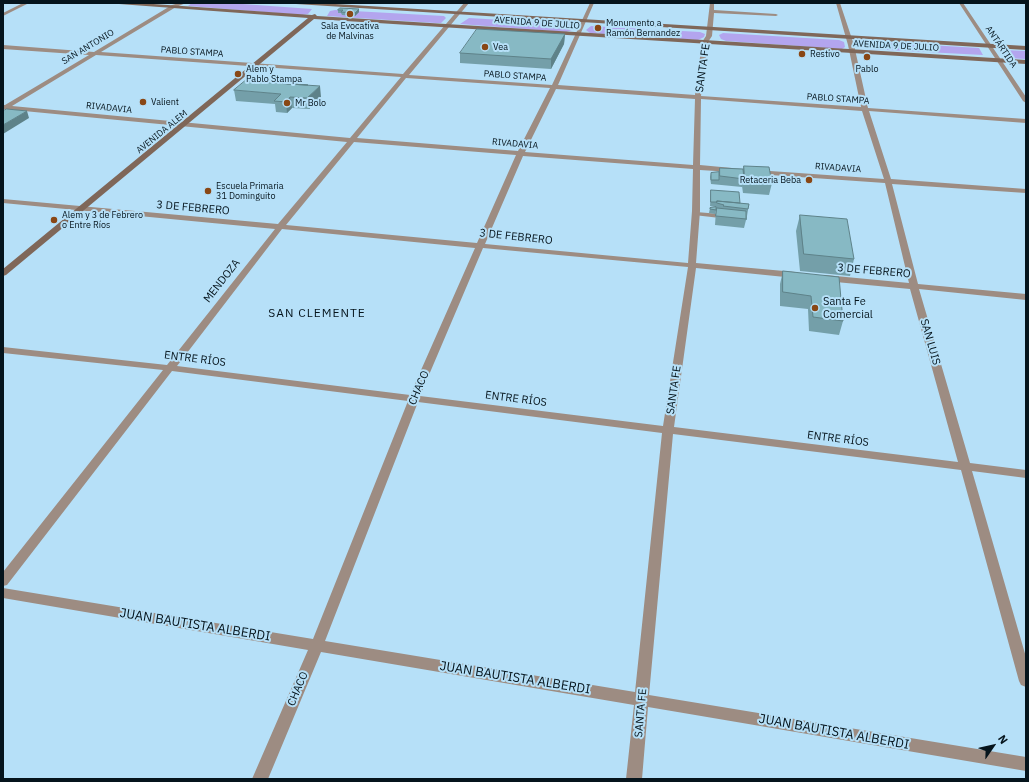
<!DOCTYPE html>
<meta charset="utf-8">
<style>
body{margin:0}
#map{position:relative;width:1029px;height:782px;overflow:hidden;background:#b6e0f8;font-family:"IBM Plex Sans",sans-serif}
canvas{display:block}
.frame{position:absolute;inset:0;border:4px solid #05141c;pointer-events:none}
.north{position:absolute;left:973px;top:726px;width:40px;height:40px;-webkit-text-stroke:3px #b6e0f8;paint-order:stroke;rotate:56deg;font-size:11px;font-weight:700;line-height:16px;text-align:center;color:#05141c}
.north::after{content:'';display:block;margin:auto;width:14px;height:18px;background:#05141c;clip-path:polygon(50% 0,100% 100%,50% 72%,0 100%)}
</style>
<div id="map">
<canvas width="1029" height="782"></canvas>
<div class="frame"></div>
<div class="north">N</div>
</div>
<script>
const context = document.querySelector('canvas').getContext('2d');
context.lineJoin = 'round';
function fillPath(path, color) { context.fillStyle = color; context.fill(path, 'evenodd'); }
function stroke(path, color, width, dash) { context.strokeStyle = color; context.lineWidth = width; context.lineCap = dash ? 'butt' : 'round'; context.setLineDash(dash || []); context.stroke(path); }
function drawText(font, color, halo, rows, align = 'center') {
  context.font = font + ' "IBM Plex Sans",sans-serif'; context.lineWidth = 4; context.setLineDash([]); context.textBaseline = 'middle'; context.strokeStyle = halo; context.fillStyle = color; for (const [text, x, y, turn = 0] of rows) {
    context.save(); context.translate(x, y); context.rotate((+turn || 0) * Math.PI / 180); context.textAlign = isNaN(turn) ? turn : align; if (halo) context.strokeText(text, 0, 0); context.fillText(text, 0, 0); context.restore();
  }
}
fillPath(new Path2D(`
 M192,3H229L312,9L308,14L302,15L188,6Z
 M335,10L444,16L446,18L441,23H436L327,16L330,11Z
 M469,18L568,24L573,26L572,30L566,32L460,24Z
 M591,26L700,32L705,34L704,37L698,40L590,33L586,30Z
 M723,33L839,40L844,42L845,47L842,49L726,41L721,39L719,35Z
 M861,41L979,48L983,55L868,49L858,47V43Z
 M1003,50L1026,51V59L1009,58Z`), '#b3a5ee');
fillPath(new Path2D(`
 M696,212L720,214L723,216L720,218L694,215V213Z`), '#9d8c82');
fillPath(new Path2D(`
 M23,3H29L3,16V13Z
 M179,3H186L176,7L101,52L403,74L464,3H469L409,75L552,85L590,3H594L558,85L695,95L702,42L706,36L710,3H714V10L776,14L778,15L776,16L714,13L712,36L708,42L701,96L861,107L848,45L836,3H840L854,45L868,108L1026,119V123L869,111L891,179L1026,189V193L892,184L918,284L1026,294V300L919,289L970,463L1026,470V478L972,471L1026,657V687L1021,685L1019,681L961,470L673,434L649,695L1026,757V771L648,707L642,779H626L634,705L321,652L268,779H252L308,650L3,598V588L313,639L408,401L172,371L7,585L3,586V572L163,370L3,353V347L167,365L275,229L3,203V199L278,224L347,142L3,109V105H5L89,55L3,49V45L94,52L172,5ZM96,55L401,77L350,138L12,106ZM406,78L550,88L518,151L357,138ZM556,89L695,99L693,165L525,152ZM701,99L862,111L884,179L756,170L753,172L756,174L885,183L909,283L825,275L821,278L825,281L910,289L958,462L674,427L696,268L795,278L799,275L795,272L696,263L700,211V170L732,172L735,170L732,168L700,165ZM354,142L516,155L477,243L286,225ZM523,156L693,169L692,211L688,263L485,244ZM282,229L475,248L410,395L177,366ZM483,248L688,267L663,426L420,396ZM418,402L662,433L635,692L325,641Z
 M959,3H963L1026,97V103L1023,101Z`), '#9d8c82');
fillPath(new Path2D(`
 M117,3H139L312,15L315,14L317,16L1026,60V64L314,19L6,275L3,276V269L308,18L119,4Z
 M294,3H319L1026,46V50L296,4Z`), '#7f6759');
fillPath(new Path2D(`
 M359,9V12L355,16L342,15L341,13H338V10Z
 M565,34L564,44L551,69L460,63V53Z
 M234,90L321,97L309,109L292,108L287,113L276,112L275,104L236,101Z
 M744,166L772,183L769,195L743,193L742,186V187L711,184L710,177L711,173L719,172L720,168L743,169Z
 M711,190L740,203L749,204L747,216V220H746L744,228L715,225L716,210L715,214L709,213L710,208L716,207L710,206Z
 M800,215L854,259L850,276L800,271L796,231Z
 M783,271L843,321L839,335L809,331L808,309L780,306V284Z`), '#749fa9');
fillPath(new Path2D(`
 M359,9V12L355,16V13Z
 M565,34L564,44L551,69V59Z
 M320,86L321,97L309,109L307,98Z
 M290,97L292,108L287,113L286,102Z
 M27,111L29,118L3,134V125Z`), '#5e8289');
const building = new Path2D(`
 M340,8L359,9L355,13L341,12L343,10H338Z
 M477,29L565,34L551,59L460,53Z
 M245,81L320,86L307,98L290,97L286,102L274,101L281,94L234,90Z
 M288,83L308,85L287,84Z
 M7,109L27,111L3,125V111Z
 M744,166L769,167L772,183L745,181Z
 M720,168L743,169L744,179L720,176Z
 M719,172V180H711V173Z
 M711,190L739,192L740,203L717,201V202H711Z
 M717,201L749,204L748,209L723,206L724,205L717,203Z
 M716,207V210L710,209V208Z
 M717,208L746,211V219L716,216Z
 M800,215L847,219L854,259L804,254Z
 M783,271L839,277L843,321L813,317L811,296L783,292Z`);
fillPath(building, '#87b9c4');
stroke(building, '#5e8289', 1);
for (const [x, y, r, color] of [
 [350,14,4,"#894715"],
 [598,28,4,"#894715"],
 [485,47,4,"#894715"],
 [802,54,4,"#894715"],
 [867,57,4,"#894715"],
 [238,74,4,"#894715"],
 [143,102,4,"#894715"],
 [287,103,4,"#894715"],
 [809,180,4,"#894715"],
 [208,191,4,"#894715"],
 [54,220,4,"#894715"],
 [815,308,4,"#894715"]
]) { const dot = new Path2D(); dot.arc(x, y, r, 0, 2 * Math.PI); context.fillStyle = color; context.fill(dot); stroke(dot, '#b6e0f8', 1.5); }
drawText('9px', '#05141c', '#b6e0f8', [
 ["AVENIDA 9 DE JULIO",537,23,4],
 ["AVENIDA 9 DE JULIO",896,46,3],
 ["SAN ANTONIO",88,47,-31],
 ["ANTÁRTIDA",1001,47,56],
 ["PABLO STAMPA",192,52,4],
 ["PABLO STAMPA",515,76,4],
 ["PABLO STAMPA",838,99,4],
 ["RIVADAVIA",109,108,6],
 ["AVENIDA ALEM",162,132,-39],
 ["RIVADAVIA",515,144,5],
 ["RIVADAVIA",838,168,4]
]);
drawText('9px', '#05141c', '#b6e0f8', [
 ["Monumento a",606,23],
 ["Ramón Bernandez",606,33],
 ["Sala Evocativa",350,26,"center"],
 ["de Malvinas",350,36,"center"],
 ["Vea",493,47],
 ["Restivo",810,54],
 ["Alem y",246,69],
 ["Pablo Stampa",246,79],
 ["Pablo",867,69,"center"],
 ["Valient",151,102],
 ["Mr Bolo",295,103],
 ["Retaceria Beba",801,180,"right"],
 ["Escuela Primaria",216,186],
 ["31 Dominguito",216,196],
 ["Alem y 3 de Febrero",62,215],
 ["o Entre Ríos",62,225]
], 'left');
drawText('11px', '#05141c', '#b6e0f8', [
 ["SANTA FE",703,68,-82],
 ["3 DE FEBRERO",193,208,5],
 ["3 DE FEBRERO",516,237,6],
 ["3 DE FEBRERO",874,271,5],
 ["MENDOZA",222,281,-52],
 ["SAN LUIS",930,342,74],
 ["ENTRE RÍOS",195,359,7],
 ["CHACO",419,388,-67],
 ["SANTA FE",674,390,-82],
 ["ENTRE RÍOS",516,399,7],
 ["ENTRE RÍOS",838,439,7],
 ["CHACO",298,689,-67],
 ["SANTA FE",641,713,-85]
]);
drawText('11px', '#05141c', '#b6e0f8', [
 ["Santa Fe",823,302],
 ["Comercial",823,315]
], 'left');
context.letterSpacing = '1px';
drawText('12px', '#05141c', '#b6e0f8', [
 ["SAN CLEMENTE",317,314]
]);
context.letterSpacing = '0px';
drawText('13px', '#05141c', '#b6e0f8', [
 ["JUAN BAUTISTA ALBERDI",195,625,9],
 ["JUAN BAUTISTA ALBERDI",515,678,9],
 ["JUAN BAUTISTA ALBERDI",834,732,10]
]);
</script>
